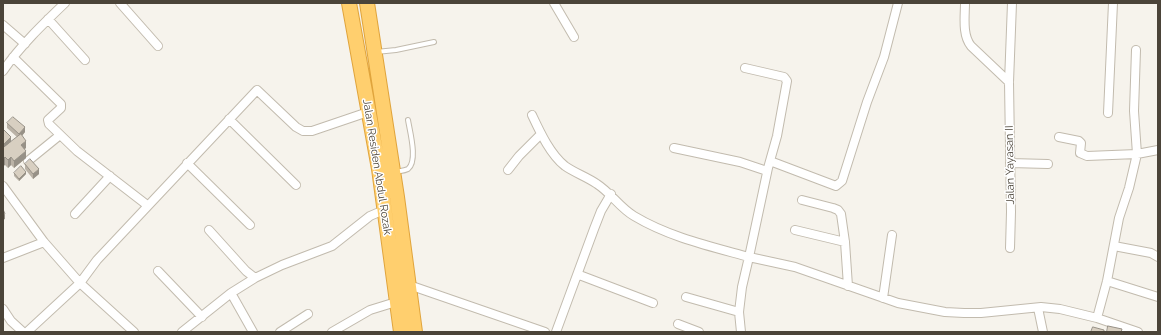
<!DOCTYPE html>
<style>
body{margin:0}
#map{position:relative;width:1161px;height:335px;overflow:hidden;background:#f6f3ec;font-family:Raleway,sans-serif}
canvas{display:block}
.frame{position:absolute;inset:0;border:4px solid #4b4439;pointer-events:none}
</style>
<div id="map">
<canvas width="1161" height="335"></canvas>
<div class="frame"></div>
</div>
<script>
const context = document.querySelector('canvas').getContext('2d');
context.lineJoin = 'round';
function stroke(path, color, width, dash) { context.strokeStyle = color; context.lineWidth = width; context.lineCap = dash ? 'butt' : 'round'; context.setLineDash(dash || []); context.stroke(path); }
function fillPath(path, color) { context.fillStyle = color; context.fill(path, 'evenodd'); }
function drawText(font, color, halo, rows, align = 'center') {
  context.font = font + ' Raleway,sans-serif'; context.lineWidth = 3; context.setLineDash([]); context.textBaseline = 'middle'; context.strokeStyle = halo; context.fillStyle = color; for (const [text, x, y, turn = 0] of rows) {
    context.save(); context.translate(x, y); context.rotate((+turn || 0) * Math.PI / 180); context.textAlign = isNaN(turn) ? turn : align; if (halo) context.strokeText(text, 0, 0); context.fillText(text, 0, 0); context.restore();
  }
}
const lane = new Path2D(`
 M376,52L396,50L434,42
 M395,172C399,171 404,171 408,169C418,161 410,132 408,120`);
const street = new Path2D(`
 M120,3L158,46
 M554,3L574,37
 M965,3C965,16 962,35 971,46L1009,82
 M48,19L85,60
 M3,25L25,44
 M13,57L61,104V108L48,120L49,124L77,151L147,205
 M3,71C20,46 43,24 65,3
 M1108,113L1113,3
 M532,115C540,132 550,154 565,166C575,173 587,177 597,184C611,193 620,208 634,216C669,237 709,246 749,257L768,168L777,136L787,81L784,77L745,68
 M229,119L296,185
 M1059,137L1079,141L1081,143L1080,153L1087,156L1137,154L1158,150
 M674,148L740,162L767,171
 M28,161L60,135
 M770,161L836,186L842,181L867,102L884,57L898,3
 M187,163L250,225
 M1010,163L1048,164
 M508,170L519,156L541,134
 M3,186L44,242L80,283L134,332
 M802,200L833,208L838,210L841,214L845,242L848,286
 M75,214L110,176
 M209,230L246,271L255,278
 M795,230L845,242
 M1114,246L1151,253L1158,257
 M1010,248L1011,212L1009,82L1012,3
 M3,258L44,242
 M158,271L202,317
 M577,277L579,275L582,276L653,303
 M1107,281L1158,297
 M409,285L545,332
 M231,293L253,332
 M686,297L739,312
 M883,298L892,235
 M1038,308L1043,332
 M3,309L11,321L23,332
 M1097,318L1107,281L1119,218L1129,188L1137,154L1134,111L1136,50
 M678,324L699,332
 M27,332L80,283L97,260L257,90L296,127L303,131H312L368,112
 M182,332L231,293L255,278L282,265L332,246L370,216L384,210
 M280,332L308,314
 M332,332L370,310L396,302
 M556,332L594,229L601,211L611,194
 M741,332L739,312L742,287L749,257L795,267L898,303L945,312L964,313H981L1041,307L1060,309L1097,318L1138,332`);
const highway = new Path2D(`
 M349,3L379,169L401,332
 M367,3L397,197L415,332`);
stroke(lane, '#c2bbae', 6);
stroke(street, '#c2bbae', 10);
stroke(highway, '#e0a43c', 16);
stroke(lane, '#fff', 4);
stroke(street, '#fff', 8);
stroke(highway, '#ffcf6e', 14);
fillPath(new Path2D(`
 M7,123L25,132L22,136L26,148L24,149L26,158L14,168L11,165L8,168L5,165L3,166V129L11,142L17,137L7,128Z
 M25,164L39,174L33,179L25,169Z
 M14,173L26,174L19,181L14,176Z`), '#bab2a6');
fillPath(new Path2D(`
 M4,113V117L3,119V114Z
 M25,127V132L19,139V134Z
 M11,137V142L3,150V145Z
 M26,141V148L21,152V145Z
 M26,151V158L14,168V161Z
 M5,157V165L3,166V159Z
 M11,157V165L8,168V160Z
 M39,169V174L33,179V174Z
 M26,172V174L19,181V179Z
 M5,214V219L3,220V215Z`), '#979187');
const building = new Path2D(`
 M13,117L25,127L19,134L7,123Z
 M3,129L11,137L3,145Z
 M21,134L26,141L21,145L26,151L14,161L11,157L8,160L5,157L3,159V148Z
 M30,159L39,169L33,174L25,164Z
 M21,166L26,172L19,179L14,173Z
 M3,209L5,214L3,215Z
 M1108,326L1122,329L1121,332H1107Z
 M1093,327L1104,330V332H1091Z`);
fillPath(building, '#d8cfc1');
stroke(building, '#979187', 1);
drawText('11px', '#4b4439', '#fff', [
 ["Jalan Yayasan II",1010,165,-91],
 ["Jalan Residen Abdul Rozak",377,167,81]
]);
</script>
